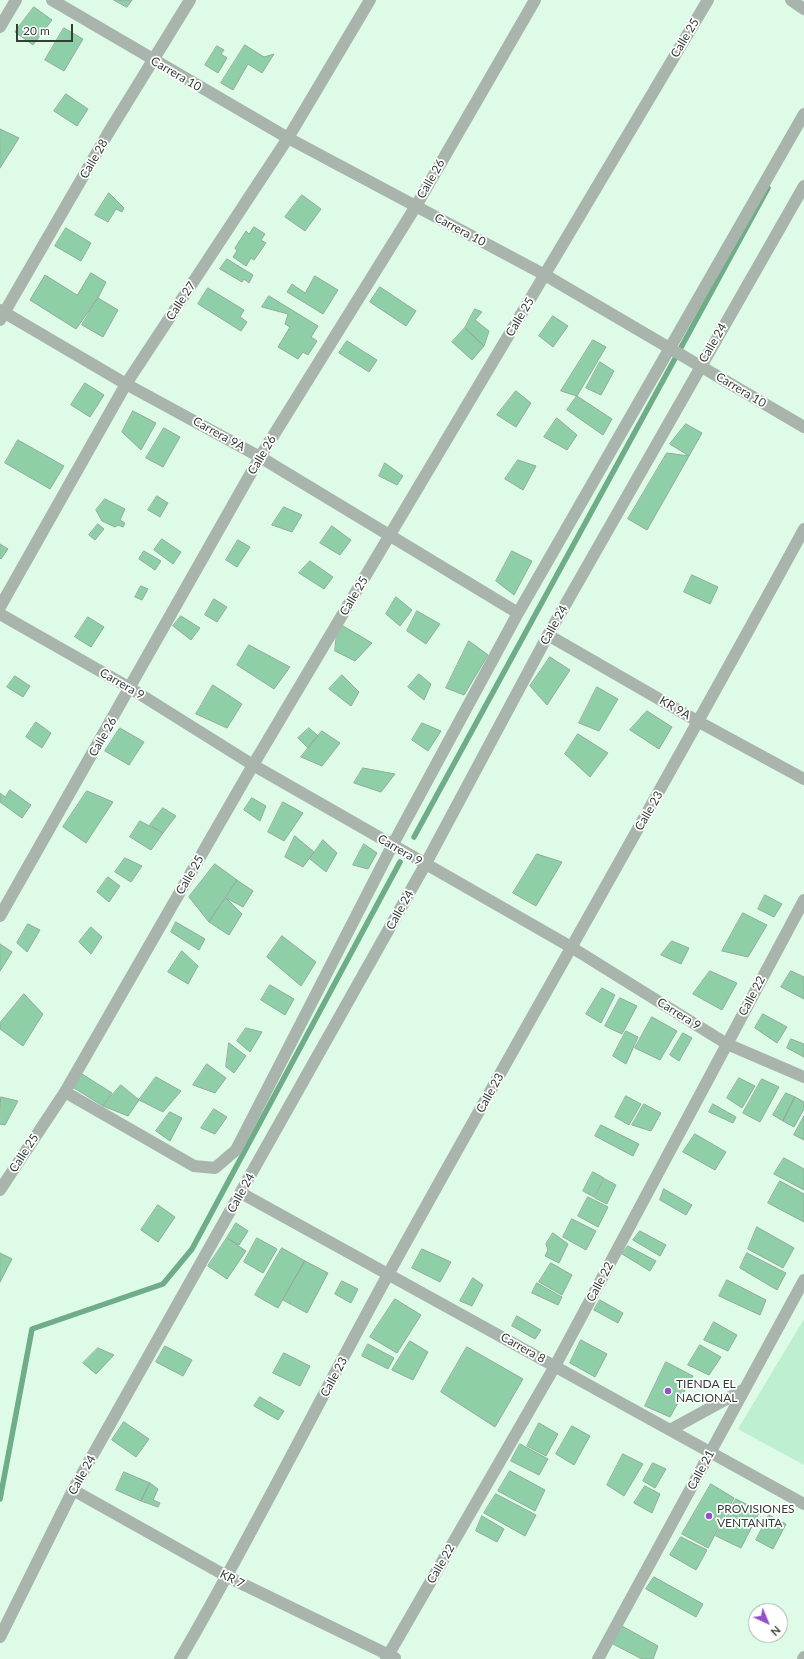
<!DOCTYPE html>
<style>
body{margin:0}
#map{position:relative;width:804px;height:1659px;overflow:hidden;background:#defbe8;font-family:Lato,sans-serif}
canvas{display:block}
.north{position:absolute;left:748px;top:1603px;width:40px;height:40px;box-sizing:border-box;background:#fff;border:1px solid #adb2af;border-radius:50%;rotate:136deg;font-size:11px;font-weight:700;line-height:16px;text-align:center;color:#333e37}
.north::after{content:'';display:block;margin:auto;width:14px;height:18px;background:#9251c6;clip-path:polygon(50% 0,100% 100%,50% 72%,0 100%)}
.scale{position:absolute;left:16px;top:24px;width:57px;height:18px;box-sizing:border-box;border:2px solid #333e37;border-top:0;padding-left:5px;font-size:12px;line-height:14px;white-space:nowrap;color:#333e37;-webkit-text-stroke:3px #fff;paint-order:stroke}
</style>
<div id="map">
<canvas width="804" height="1659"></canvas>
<div class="north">N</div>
<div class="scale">20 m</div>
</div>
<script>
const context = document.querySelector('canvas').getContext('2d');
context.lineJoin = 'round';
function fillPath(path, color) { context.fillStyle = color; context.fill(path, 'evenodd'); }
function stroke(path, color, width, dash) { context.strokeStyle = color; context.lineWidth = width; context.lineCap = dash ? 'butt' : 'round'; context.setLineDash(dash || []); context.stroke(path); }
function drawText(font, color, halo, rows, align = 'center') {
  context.font = font + ' Lato,sans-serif'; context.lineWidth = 3.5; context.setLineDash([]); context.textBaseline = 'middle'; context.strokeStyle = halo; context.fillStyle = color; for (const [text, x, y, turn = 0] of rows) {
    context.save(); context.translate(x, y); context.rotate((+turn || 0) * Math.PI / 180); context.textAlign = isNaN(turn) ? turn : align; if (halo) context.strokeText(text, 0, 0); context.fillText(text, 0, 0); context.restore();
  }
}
fillPath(new Path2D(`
 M804,1319V1465L738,1429Z`), '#beefd0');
stroke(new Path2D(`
 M414,837L768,188
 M0,1499L32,1329L163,1284L192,1249L400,862`), '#6ead88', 5.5);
const building = new Path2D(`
 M114,0H132L127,7Z
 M34,7L52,20L33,45L15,32Z
 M64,28L83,39L64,71L45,60Z
 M245,45L264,57L274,54L262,73L248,64L233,90L221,83Z
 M217,46L224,50L221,54L227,58L218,73L205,65Z
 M66,94L88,109L77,126L54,111Z
 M0,129L19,138L0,168Z
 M109,193L124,208L122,212L116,209L108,222L95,215Z
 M302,195L321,209L305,231L285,217Z
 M254,227L265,234L261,240L266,243L254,260L251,258L246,266L233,257L237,251L235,248L246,231L249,234Z
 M66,228L91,243L81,261L55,246Z
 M227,259L253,275L249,283L244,279L242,282L220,269Z
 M91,273L106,282L98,298L76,329L30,300L45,275L77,295Z
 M315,276L338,290L323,314L287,292L292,284L305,293Z
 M380,287L416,311L406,326L370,302Z
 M208,288L244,310L240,317L247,322L241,331L198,304Z
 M269,296L318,326L311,337L317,341L308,355L303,352L298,359L278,347L290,327L285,324L288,314L262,307Z
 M98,298L118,310L103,337L82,325Z
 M475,309L482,312L475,320L489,331L484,346L465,328Z
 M553,316L568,326L553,347L539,336Z
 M465,328L484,346L472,360L452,342Z
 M593,340L606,347L577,396L561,391Z
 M347,341L377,360L369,372L339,353Z
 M600,362L614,371L601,395L586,388Z
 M85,383L104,395L90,417L71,405Z
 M516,391L531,403L516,427L497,415Z
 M577,396L612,419L603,435L567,410Z
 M133,411L156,423L141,450L122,432Z
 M557,418L577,435L567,450L544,437Z
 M686,424L702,433L689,456L670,444Z
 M164,428L180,437L163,467L146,458Z
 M18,440L64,466L50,489L5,463Z
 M667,453L689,456L647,530L628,519Z
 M518,460L536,466L523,490L505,479Z
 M385,463L403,476L397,485L379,476Z
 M157,496L168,503L160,517L148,510Z
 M105,499L125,509L120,520L125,523L123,527L118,525L115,527L102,521L96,510Z
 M284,507L302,515L292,532L272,525Z
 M98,524L104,529L95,540L89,535Z
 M332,526L351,540L340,555L320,543Z
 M162,539L181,552L173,564L154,550Z
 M238,540L250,547L237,567L226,560Z
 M0,544L8,549L1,559L0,558Z
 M144,551L161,561L155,570L139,559Z
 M512,551L532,561L514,595L496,581Z
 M310,561L333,577L324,589L299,573Z
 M692,575L718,587L710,604L684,592Z
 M141,586L148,589L142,600L135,597Z
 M396,597L412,610L400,626L386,614Z
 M214,599L227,607L217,622L205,615Z
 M417,611L440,624L426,644L407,631Z
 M181,616L200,628L191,640L173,626Z
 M88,617L104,627L91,647L75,637Z
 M338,623L372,643L355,661L335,651Z
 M469,641L488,655L464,695L446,688Z
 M249,645L290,667L274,689L237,665Z
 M550,657L570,670L547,705L530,686Z
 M419,674L431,684L424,700L408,687Z
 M342,675L359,692L351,706L329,689Z
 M15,676L30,686L23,697L7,687Z
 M213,685L242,704L227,728L196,714Z
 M597,687L618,699L599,731L579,723Z
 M647,711L672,727L659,749L630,730Z
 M36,722L51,733L42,748L26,737Z
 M422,723L441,731L428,751L412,740Z
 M120,728L144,742L129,765L105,751Z
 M309,728L318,736L308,748L298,738Z
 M322,731L340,743L322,766L301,757Z
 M578,734L608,753L590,777L565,754Z
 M363,768L395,774L381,792L354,783Z
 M10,790L31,805L22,818L0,802V793L5,797Z
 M87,791L113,802L86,843L63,827Z
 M252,798L266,806L260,821L244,810Z
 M283,802L303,813L284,841L268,832Z
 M163,808L176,816L163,833L150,825Z
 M140,821L163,833L151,850L130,837Z
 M295,836L314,852L303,867L285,857Z
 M323,840L337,853L326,872L310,859Z
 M364,844L377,853L368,869L353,865Z
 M537,854L562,862L536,906L513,893Z
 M125,858L142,866L131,882L115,872Z
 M215,864L237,880L209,922L189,897Z
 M108,877L120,886L109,902L97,892Z
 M237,880L253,891L243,907L226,898Z
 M765,895L782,904L774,917L758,909Z
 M226,898L242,914L229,935L209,922Z
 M743,913L767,925L748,957L722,951Z
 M176,922L205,939L199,950L171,932Z
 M28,924L40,930L27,952L17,943Z
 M91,927L102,937L91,954L79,942Z
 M282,936L316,962L301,986L267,957Z
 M672,941L689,948L681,964L661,955Z
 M0,944L12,952L0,971Z
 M182,951L198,966L188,984L168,972Z
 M710,971L737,983L722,1010L693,994Z
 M791,971L804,977V999L781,987Z
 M270,985L294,999L285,1015L261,1000Z
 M602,988L615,995L601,1023L586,1014Z
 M24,994L43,1014L23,1046L0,1029V1023Z
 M620,998L637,1006L622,1034L605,1026Z
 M763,1014L787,1027L777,1043L755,1028Z
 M652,1017L677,1031L660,1060L635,1048Z
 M246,1028L262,1032L250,1052L237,1041Z
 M626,1031L638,1037L626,1064L613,1056Z
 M683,1033L692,1038L679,1061L670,1055Z
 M791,1039L804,1044V1057L787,1048Z
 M229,1043L246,1056L234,1073L226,1067Z
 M207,1064L226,1078L215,1093L193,1085Z
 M82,1074L112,1093L103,1106L74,1088Z
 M156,1077L181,1091L163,1112L139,1100Z
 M739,1078L755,1086L742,1108L727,1098Z
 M762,1079L779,1087L760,1122L743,1113Z
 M121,1085L139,1100L128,1116L103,1106Z
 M786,1093L795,1097L783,1121L773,1115Z
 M626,1096L641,1104L629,1125L615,1117Z
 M1,1097L18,1101L5,1125L0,1124Z
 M795,1097L804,1102V1109L794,1127L783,1121Z
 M644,1104L661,1113L651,1131L632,1125Z
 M713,1104L736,1117L733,1123L709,1112Z
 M214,1109L227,1117L215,1134L201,1128Z
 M170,1112L182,1118L170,1141L156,1131Z
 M804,1116V1140L794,1135Z
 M601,1125L639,1144L633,1156L595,1136Z
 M695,1134L726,1152L715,1170L683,1152Z
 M784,1158L804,1169V1190L774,1174Z
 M593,1172L604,1178L594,1197L583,1191Z
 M605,1179L616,1185L607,1204L595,1198Z
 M780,1181L804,1194V1222L768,1203Z
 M664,1189L692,1205L686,1215L660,1200Z
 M588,1197L608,1207L598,1227L578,1216Z
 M158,1205L175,1217L158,1242L141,1230Z
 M572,1219L596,1231L586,1250L563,1237Z
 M236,1223L248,1231L239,1245L227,1238Z
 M757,1227L794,1248L783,1268L748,1249Z
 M640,1231L666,1245L660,1256L633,1240Z
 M553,1233L568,1244L559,1263L545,1256L548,1250L546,1244Z
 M227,1238L246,1251L227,1279L208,1266Z
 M257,1238L277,1249L263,1273L244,1262Z
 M628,1246L656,1261L650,1271L622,1254Z
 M282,1248L305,1261L278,1308L255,1295Z
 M422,1249L451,1262L440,1282L412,1268Z
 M0,1253L12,1259L0,1282Z
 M747,1253L786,1273L777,1290L740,1268Z
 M305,1261L328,1273L307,1313L283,1300Z
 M551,1263L572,1275L562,1295L539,1282Z
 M473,1278L483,1285L472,1306L460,1301Z
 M727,1280L766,1300L760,1315L719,1296Z
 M342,1281L358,1289L351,1303L335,1294Z
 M537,1283L562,1297L558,1305L532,1293Z
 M395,1299L421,1315L397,1353L370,1337Z
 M600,1300L623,1313L618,1323L594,1310Z
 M517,1316L541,1330L535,1339L512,1326Z
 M714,1322L737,1335L728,1351L704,1340Z
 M581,1340L607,1354L595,1377L570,1363Z
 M410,1341L428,1352L413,1380L392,1370Z
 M368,1344L394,1358L388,1369L362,1356Z
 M700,1345L721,1357L709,1375L688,1365Z
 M165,1346L192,1360L183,1376L156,1362Z
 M467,1347L523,1379L495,1427L441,1392Z
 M98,1348L114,1355L96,1374L83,1363Z
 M284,1353L310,1366L300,1386L273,1373Z
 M666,1362L693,1376L670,1417L645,1406Z
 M260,1397L284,1411L278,1420L254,1406Z
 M124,1422L149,1439L136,1457L112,1440Z
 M539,1423L558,1434L546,1456L527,1446Z
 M572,1426L590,1436L574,1465L556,1454Z
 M520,1444L548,1459L539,1475L511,1461Z
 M623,1454L643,1464L624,1496L607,1485Z
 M653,1463L666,1469L655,1488L643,1481Z
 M510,1471L545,1490L535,1511L498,1491Z
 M124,1472L150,1483L141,1501L116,1490Z
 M150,1483L158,1489L153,1500L160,1503L158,1507L141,1501Z
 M711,1484L734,1498L708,1548L682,1534Z
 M645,1486L660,1494L652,1513L634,1503Z
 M496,1494L536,1515L525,1536L484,1513Z
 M736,1499L760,1511L741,1548L716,1536Z
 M769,1515L786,1524L773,1549L756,1540Z
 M482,1516L504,1529L497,1542L476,1531Z
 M681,1537L707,1550L696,1570L670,1555Z
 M654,1577L703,1604L696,1617L646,1589Z
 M622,1626L658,1646L653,1659H642L613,1644Z`);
fillPath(building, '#8ecfa8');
stroke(building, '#91ac9b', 1);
stroke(new Path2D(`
 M52,0L288,138L545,275L804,427
 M791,0L804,9
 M0,27L16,0
 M0,310L126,384L260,457L518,613
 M0,320L107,135L190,0
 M0,607L126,384L288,138L370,0
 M0,614L130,688L253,765L571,947L727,1044L804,1077
 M548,635L699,722L804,779
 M0,916L260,457L416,206L535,0
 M65,1092L194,1166L215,1168L236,1150L392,846L518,613L804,114
 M0,1190L65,1092L253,765L708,0
 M241,1193L804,1504
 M670,1430L743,1390
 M73,1490L228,1577L395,1658
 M0,1637L73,1490L425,865L548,635L804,186
 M180,1659C254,1532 319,1400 390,1271C527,1023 669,778 804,529
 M386,1659L555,1366L804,900
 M598,1659L804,1280
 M803,1659L804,1657`), '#a8b4ac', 12);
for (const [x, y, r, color] of [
 [668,1391,4,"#9251c6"],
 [709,1516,4,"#9251c6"]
]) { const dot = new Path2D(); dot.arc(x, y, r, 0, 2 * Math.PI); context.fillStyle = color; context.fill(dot); stroke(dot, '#fff', 1.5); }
drawText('12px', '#333e37', '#fff', [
 ["Calle 25",685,38,-59],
 ["Carrera 10",176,74,30],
 ["Calle 28",94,159,-60],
 ["Calle 26",431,179,-60],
 ["Carrera 10",460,230,28],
 ["Calle 27",181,301,-57],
 ["Calle 25",520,317,-59],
 ["Calle 24",713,343,-60],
 ["Carrera 10",741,390,31],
 ["Carrera 9A",219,434,29],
 ["Calle 26",262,455,-59],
 ["Calle 25",354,596,-59],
 ["Calle 24",554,625,-61],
 ["Carrera 9",122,684,30],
 ["KR 9A",675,708,30],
 ["Calle 26",103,737,-60],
 ["Calle 23",649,811,-60],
 ["Carrera 9",400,850,30],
 ["Calle 25",190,875,-60],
 ["Calle 24",400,910,-61],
 ["Calle 22",752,996,-62],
 ["Carrera 9",679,1014,32],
 ["Calle 23",490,1093,-61],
 ["Calle 25",24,1153,-57],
 ["Calle 24",241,1193,-61],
 ["Calle 22",600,1282,-62],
 ["Carrera 8",523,1348,29],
 ["Calle 23",334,1377,-62],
 ["Calle 21",701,1470,-62],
 ["Calle 24",82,1475,-61],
 ["Calle 22",441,1564,-60],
 ["KR 7",232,1579,27]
]);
drawText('12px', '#333e37', '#fff', [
 ["TIENDA EL",676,1384],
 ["NACIONAL",676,1398],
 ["PROVISIONES",717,1509],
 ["VENTANITA",717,1523]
], 'left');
</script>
